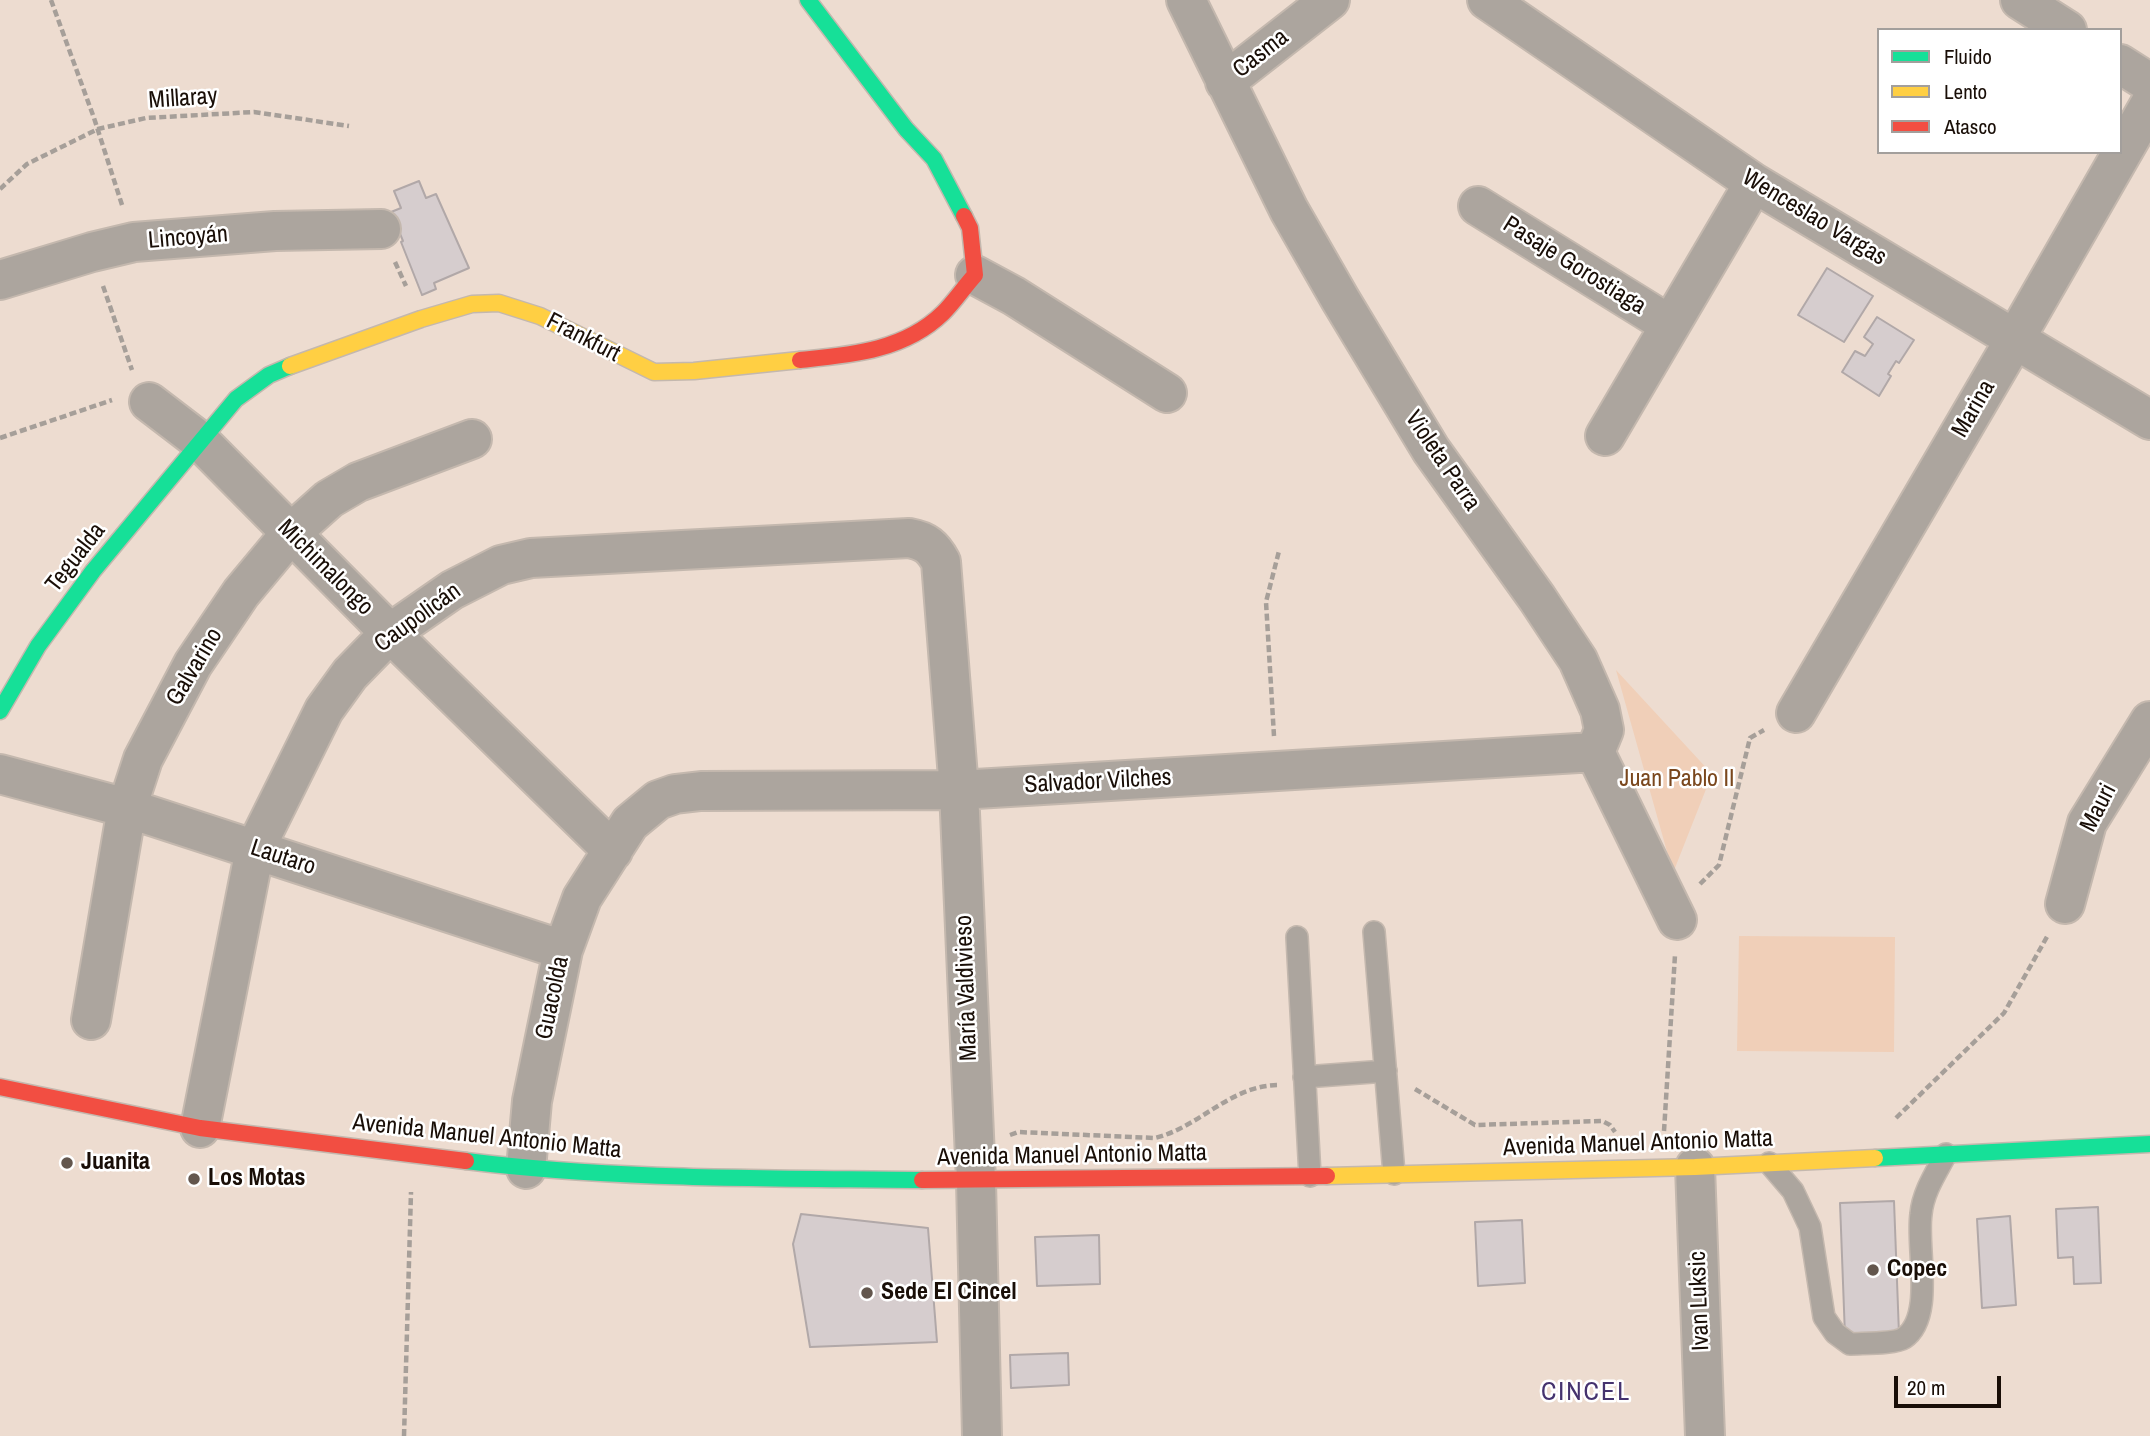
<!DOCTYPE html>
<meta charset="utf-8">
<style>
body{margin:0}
#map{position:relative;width:2150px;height:1436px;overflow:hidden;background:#eddcd0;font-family:"Archivo Narrow",sans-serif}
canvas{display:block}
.legend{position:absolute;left:1877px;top:28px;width:245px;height:126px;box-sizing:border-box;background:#fff;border:2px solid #a39f9c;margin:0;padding:9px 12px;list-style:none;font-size:21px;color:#190e07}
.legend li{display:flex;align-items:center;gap:14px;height:35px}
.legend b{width:35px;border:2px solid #a39f9c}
.scale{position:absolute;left:1894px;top:1376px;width:107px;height:32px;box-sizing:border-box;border:4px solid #190e07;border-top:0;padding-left:9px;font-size:21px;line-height:24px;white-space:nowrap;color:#190e07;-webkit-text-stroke:5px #fff;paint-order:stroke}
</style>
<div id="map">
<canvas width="2150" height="1436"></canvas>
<ul class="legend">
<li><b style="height:9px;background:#16e098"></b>Fluido</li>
<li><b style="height:9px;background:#ffcf43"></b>Lento</li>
<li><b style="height:9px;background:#f24e42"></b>Atasco</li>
</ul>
<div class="scale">20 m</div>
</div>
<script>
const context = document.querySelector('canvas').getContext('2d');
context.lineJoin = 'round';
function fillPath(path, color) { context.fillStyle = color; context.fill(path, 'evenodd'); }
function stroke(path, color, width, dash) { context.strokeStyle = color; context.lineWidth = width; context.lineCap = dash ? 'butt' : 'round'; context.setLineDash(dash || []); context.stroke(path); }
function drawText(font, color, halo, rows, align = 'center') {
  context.font = font + ' "Archivo Narrow",sans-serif'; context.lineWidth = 5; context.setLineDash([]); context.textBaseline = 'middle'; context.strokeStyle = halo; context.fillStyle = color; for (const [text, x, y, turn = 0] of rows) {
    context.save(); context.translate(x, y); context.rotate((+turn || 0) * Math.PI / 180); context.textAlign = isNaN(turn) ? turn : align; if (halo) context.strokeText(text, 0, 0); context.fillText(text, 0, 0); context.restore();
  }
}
fillPath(new Path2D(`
 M1616,670L1712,774L1673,873Z
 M1739,936L1895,937L1894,1052L1737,1051Z`), '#f0cfb8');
const building = new Path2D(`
 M419,181L426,198L436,194L469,268L434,283L436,289L422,295L401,242L403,241L391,212L401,208L394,191Z
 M1827,268L1873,296L1844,342L1798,315Z
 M1877,317L1914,340L1899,363L1896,361L1888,374L1891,376L1879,396L1842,372L1855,351L1865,356L1873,344L1864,337Z
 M1894,1201L1899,1334L1845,1336L1840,1203Z
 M2098,1207L2101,1283L2074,1284L2073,1257L2058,1258L2056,1209Z
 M801,1214L928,1228L937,1342L810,1347L793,1244Z
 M2010,1216L2016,1305L1982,1308L1977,1219Z
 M1522,1220L1525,1283L1478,1286L1475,1222Z
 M1099,1235L1100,1284L1037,1286L1035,1237Z
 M1068,1353L1069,1385L1011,1388L1010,1355Z`);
fillPath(building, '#d6cdce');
stroke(building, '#b1a8a8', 2);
const lane = new Path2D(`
 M1374,932L1394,1174
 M1297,937L1310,1176
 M1304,1077L1386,1071
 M1769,1163L1793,1191L1810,1227L1824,1317L1835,1333L1850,1344C1862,1343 1895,1344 1904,1338C1935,1317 1916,1247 1921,1214C1923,1192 1936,1173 1946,1154`);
const street = new Path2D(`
 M1186,0L1289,210L1340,299L1431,450L1537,598L1578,660L1600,710L1604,730L1595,752L1677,920
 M1487,0L1754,183L2150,420
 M2020,0L2067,30
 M2120,64L2150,83
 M1225,82L1330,0
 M1478,206L1670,325
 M975,275L1014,296L1167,393
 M0,280L92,252L134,242L275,231L381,229
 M149,402L200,441L390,633L613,851
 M1605,436L1754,183
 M1796,713L2015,339L2150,104
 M0,774L127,808L563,950
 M2065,904L2087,823L2150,721
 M91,1020L127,808L143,759L193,664L241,593L291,533L329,499L358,482L472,439
 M200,1128L255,849L324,710L350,674L390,633L452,590L501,565L531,558L909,538C926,541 933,547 941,562L959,790L976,1181L982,1436
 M1695,1167L1705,1436
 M526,1169L532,1101L563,950L582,898L630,823L658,800L675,794L701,791L959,790L1595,752`);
const fast = new Path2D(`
 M808,0L906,129L934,159L964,216
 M0,711L38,646L93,571L236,399L269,375L290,366
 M1875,1158L2150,1144
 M466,1161C617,1180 770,1178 922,1180`);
const slow = new Path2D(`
 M290,366L421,319L472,304L499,303L540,316L654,372L694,371L800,360
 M1327,1176L1695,1167L1875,1158`);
const jam = new Path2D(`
 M800,360C850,355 904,351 943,313C955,301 964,287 975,275L970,228L964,216
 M0,1087L200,1128L466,1161
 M922,1180L1327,1176`);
stroke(lane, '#c4b8ae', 24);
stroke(street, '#c4b8ae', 42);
stroke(fast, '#c4b8ae', 19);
stroke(slow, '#c4b8ae', 19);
stroke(jam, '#c4b8ae', 19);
stroke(new Path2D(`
 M51,0L94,118L123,208
 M0,189L27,164L98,129L146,118L254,112L349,126
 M395,262L406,286
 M103,286L132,370
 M0,438L112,400
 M1274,736L1266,602L1279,551
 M1700,884L1719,865L1750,738L1764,730
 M1415,1089L1475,1125L1602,1121L1610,1125L1615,1132
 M1896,1118L2004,1013L2048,935
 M1664,1131L1675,955
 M1010,1135L1018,1132L1155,1138C1200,1127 1229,1086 1278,1085
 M404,1436L411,1192`), '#a69f99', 4.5, [7, 3.5]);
stroke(lane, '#aca59e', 21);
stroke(street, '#aca59e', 38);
stroke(fast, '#16e098', 16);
stroke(slow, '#ffcf43', 16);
stroke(jam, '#f24e42', 16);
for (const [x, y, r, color] of [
 [67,1163,7,"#63564d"],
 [194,1179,7,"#63564d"],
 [1873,1270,7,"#63564d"],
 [867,1293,7,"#63564d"]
]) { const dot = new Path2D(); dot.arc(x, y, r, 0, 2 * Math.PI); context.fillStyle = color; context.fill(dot); stroke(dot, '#fff', 2.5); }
drawText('24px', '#190e07', '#fff', [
 ["Casma",1261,54,-38],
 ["Millaray",183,99,-4],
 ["Wenceslao Vargas",1814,218,31],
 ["Lincoyán",188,238,-5],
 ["Pasaje Gorostiaga",1574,266,32],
 ["Frankfurt",583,338,27],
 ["Marina",1974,409,-60],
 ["Violeta Parra",1442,461,56],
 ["Tegualda",76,558,-52],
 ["Michimalongo",325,568,45],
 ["Caupolicán",418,618,-36],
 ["Galvarino",195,667,-59],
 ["Salvador Vilches",1098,782,-3],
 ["Mauri",2099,808,-63],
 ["Lautaro",283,858,18],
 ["María Valdivieso",967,988,-92],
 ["Guacolda",553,998,-78],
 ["Avenida Manuel Antonio Matta",487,1137,6],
 ["Avenida Manuel Antonio Matta",1638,1144,-2],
 ["Avenida Manuel Antonio Matta",1072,1156,-1],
 ["Ivan Luksic",1700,1301,-92]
]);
drawText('24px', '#7a471d', '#fff', [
 ["Juan Pablo II",1677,780]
]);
drawText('bold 24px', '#190e07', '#fff', [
 ["Juanita",81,1163],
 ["Los Motas",208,1179],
 ["Copec",1887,1270],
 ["Sede El Cincel",881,1293]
], 'left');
context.letterSpacing = '2px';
drawText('26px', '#45326e', '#fff', [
 ["CINCEL",1586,1393]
]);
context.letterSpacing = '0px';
</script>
